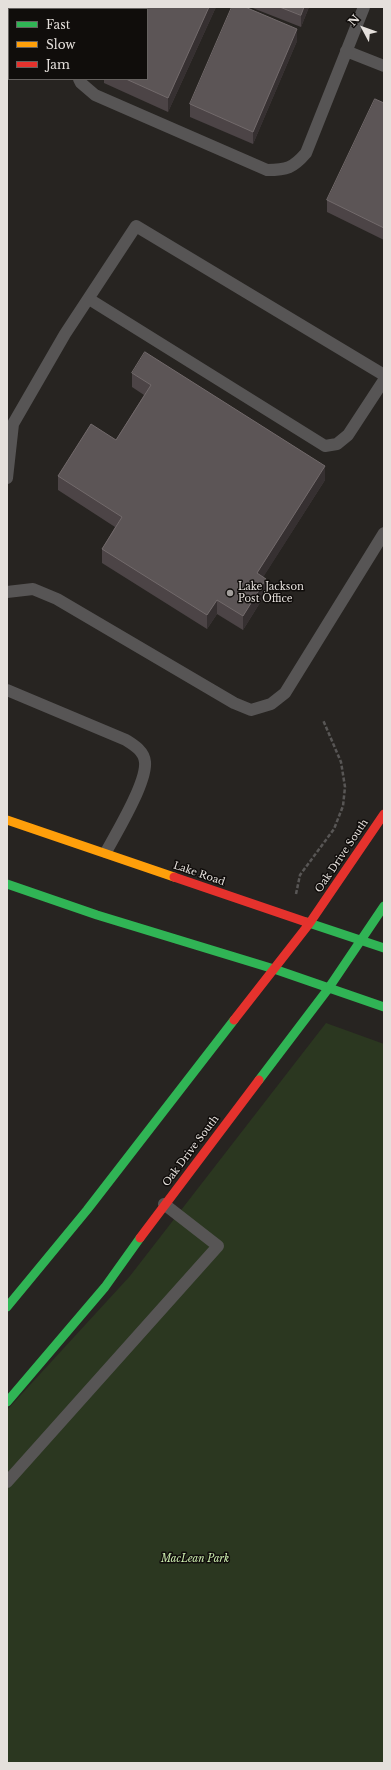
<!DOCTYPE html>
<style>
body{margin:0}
#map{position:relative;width:391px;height:1770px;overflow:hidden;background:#272421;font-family:"Libre Baskerville",serif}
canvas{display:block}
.frame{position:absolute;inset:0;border:8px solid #e5e0dc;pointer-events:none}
.legend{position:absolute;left:8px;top:8px;width:140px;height:72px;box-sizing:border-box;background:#100d0b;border:1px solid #65615f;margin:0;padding:5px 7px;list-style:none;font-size:12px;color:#e5e0dc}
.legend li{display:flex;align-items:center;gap:8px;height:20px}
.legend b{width:20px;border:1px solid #65615f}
.north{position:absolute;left:343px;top:8px;width:40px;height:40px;-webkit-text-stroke:3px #100d0b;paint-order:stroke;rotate:311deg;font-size:11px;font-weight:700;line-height:16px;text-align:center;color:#e5e0dc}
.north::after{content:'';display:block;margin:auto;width:14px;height:18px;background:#e5e0dc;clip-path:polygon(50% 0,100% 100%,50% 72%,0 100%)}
</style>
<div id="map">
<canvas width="391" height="1770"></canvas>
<div class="frame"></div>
<ul class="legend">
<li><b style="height:5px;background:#30b455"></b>Fast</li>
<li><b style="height:5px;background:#ff9f0a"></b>Slow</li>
<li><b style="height:5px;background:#e5322d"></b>Jam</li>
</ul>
<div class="north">N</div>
</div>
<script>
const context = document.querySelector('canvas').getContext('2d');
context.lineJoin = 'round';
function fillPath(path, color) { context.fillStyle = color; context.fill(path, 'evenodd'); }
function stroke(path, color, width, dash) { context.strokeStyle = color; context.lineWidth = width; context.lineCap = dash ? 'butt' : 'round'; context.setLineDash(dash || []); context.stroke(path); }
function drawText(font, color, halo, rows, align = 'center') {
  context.font = font + ' "Libre Baskerville",serif'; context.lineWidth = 3; context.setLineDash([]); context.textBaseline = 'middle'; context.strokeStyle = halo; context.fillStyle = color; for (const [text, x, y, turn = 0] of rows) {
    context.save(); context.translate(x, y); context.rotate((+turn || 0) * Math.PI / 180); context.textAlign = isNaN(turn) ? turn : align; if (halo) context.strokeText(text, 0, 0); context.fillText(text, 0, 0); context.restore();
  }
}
fillPath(new Path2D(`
 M326,1023L384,1044V1763H7V1410L130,1276Z`), '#2b3720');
stroke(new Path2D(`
 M296,894L300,875L334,829L343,806L345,787L341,762L323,720`), '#585655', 2.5, [4, 2]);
stroke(new Path2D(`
 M18,9L19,7
 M93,9V7
 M7,36L9,31
 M346,51L384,66
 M79,79L81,83L95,95L267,170C287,170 293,168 306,153L364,7
 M89,299L325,446L337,444L348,435L384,380
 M7,478L13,424L65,334L136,226L384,375
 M7,592L33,589L57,599L234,703L251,710L271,704L285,693L384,533
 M7,690L126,740C134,745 144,751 145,762C147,782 117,832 106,852
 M7,1482L218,1246L164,1204`), '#575555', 12);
stroke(new Path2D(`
 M7,884L97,915L274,969L384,1007
 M306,922L384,948
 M259,1080L328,989L384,906
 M7,1307L87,1210L234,1020
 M7,1402L105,1287L140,1238`), '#30b455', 9);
stroke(new Path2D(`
 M7,820L174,877`), '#ff9f0a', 9);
stroke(new Path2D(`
 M174,877L306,922
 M234,1020L309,924L384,814
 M140,1238L259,1080`), '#e5322d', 9);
fillPath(new Path2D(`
 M133,7H216L168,112L104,83V79H147Z
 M250,7H309L301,27Z
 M297,41L253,144L190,117V104Z
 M384,103V240L327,212V200Z
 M132,373L325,480L263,577L266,593L243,630L217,614L207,629L102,563V549L115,527L58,490V476L116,440L144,395L132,387Z`), '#4c4446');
fillPath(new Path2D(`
 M209,7H216L168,112V98Z
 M304,7H309L301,27V15Z
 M297,29V41L253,144V132Z
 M325,466V480L257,587V573Z
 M266,579V593L243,630V616Z
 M217,600V614L207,629V615Z`), '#363031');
const building = new Path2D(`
 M133,7H209L168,98L126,79H147V9H132Z
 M232,7H245L297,29L253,132L190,104Z
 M280,7H304L301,15Z
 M375,99L384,103V228L327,200Z
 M145,352L325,466L257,573L266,579L243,616L217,600L207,615L102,549L122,517L58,476L91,424L116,440L151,385L132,373Z`);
fillPath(building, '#5c5556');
stroke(building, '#726a6b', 1);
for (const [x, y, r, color] of [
 [230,593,4,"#a29e9b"]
]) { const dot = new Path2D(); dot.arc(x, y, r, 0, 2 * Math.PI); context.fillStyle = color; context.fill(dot); stroke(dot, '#100d0b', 1.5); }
drawText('10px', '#e5e0dc', '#100d0b', [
 ["Lake Jackson",238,587],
 ["Post Office",238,599]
], 'left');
drawText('10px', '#e5e0dc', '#100d0b', [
 ["Oak Drive South",342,856,-56],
 ["Lake Road",199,874,19],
 ["Oak Drive South",191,1151,-53]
]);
drawText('italic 10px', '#cff0b1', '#100d0b', [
 ["MacLean Park",195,1559]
]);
</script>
